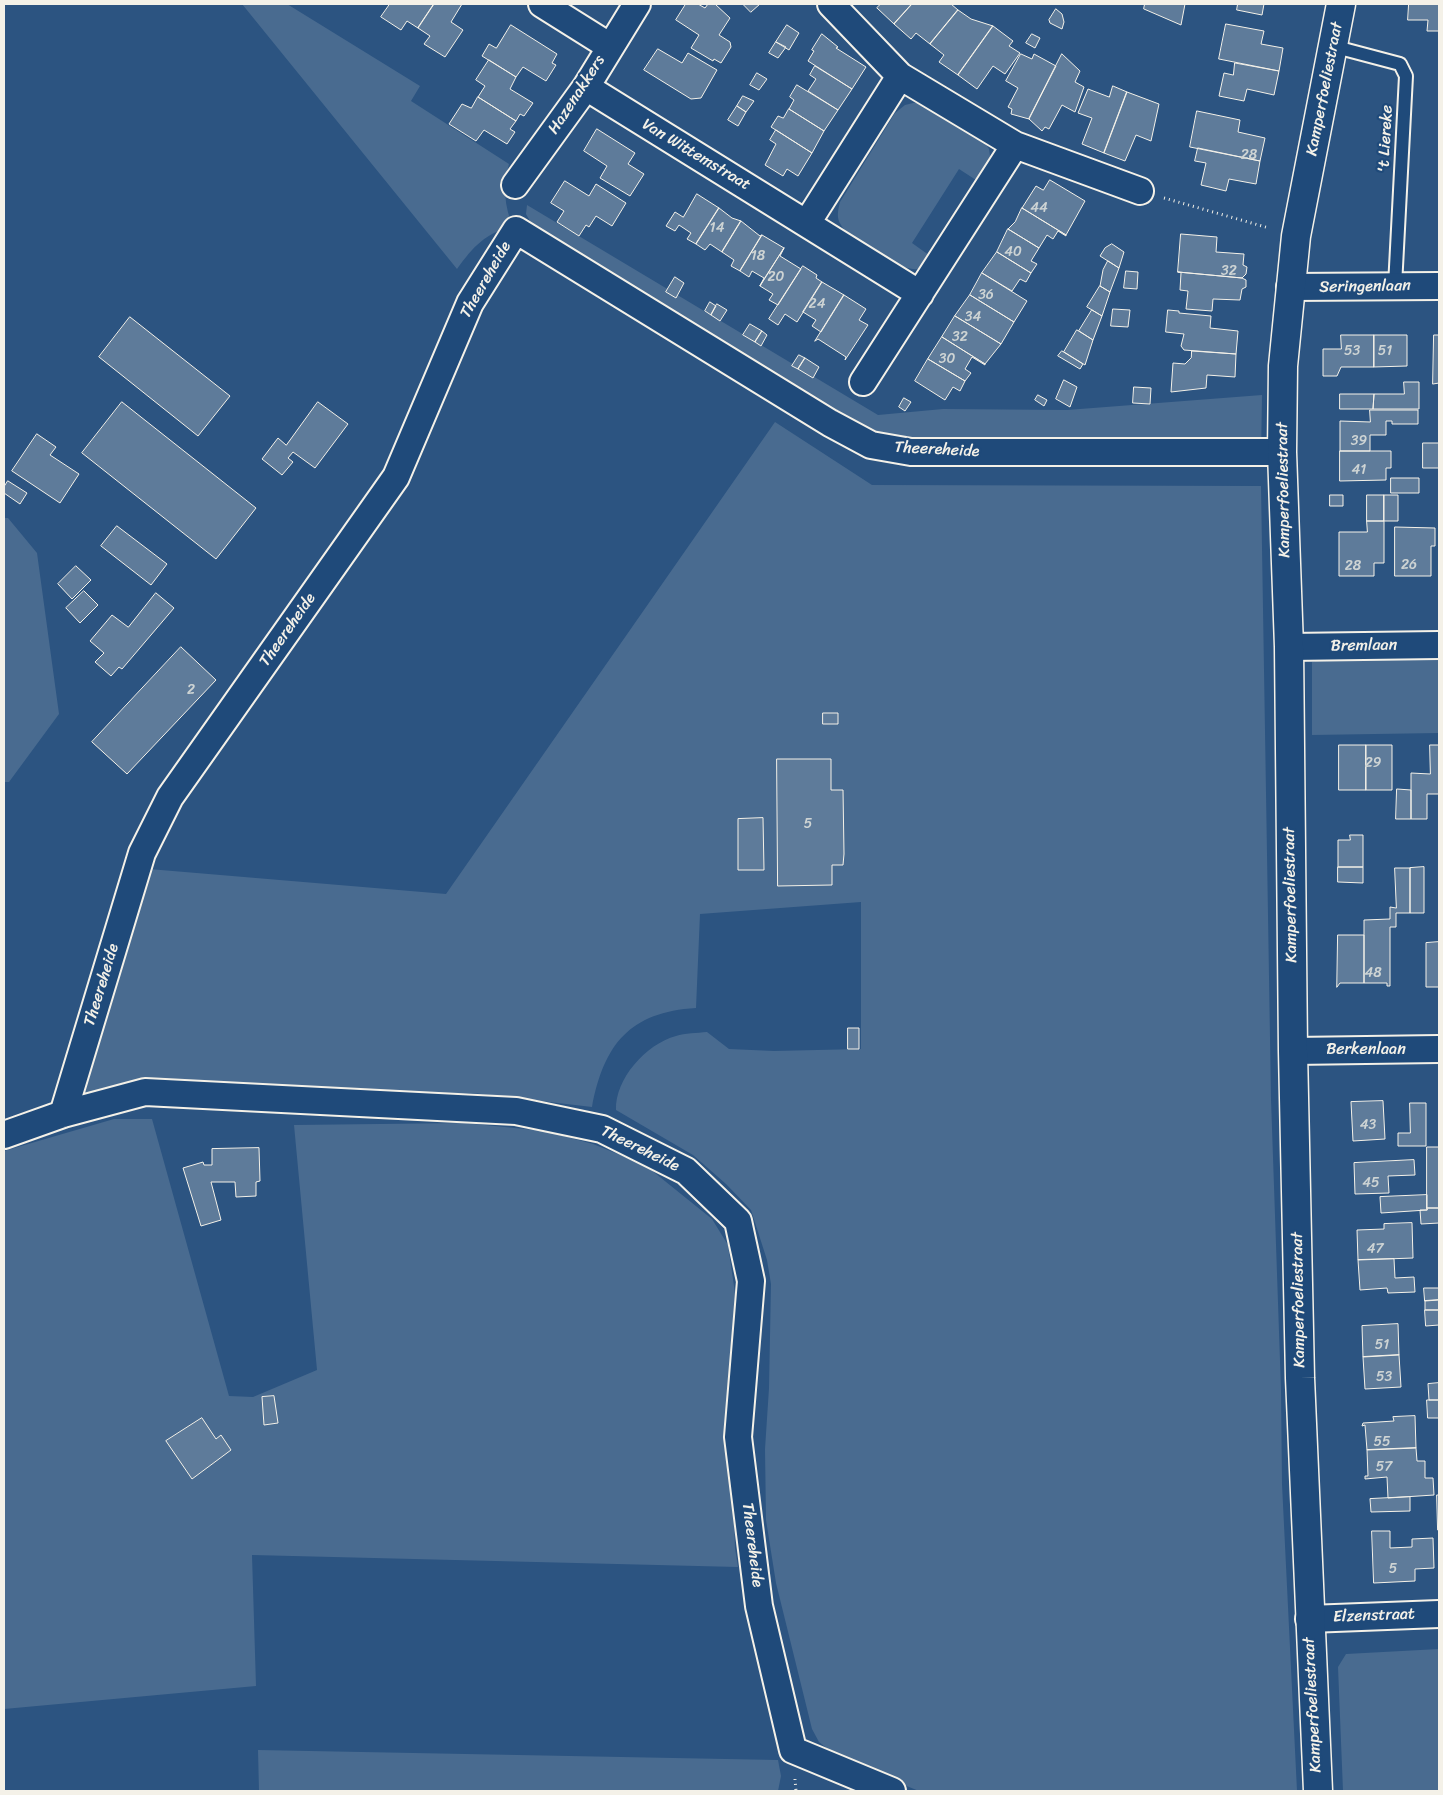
<!DOCTYPE html>
<style>
body{margin:0}
#map{position:relative;width:1443px;height:1795px;overflow:hidden;background:#2c5481;font-family:Sriracha,sans-serif}
canvas{display:block}
.frame{position:absolute;inset:0;border:5px solid #f4f1e8;pointer-events:none}
</style>
<div id="map">
<canvas width="1443" height="1795"></canvas>
<div class="frame"></div>
</div>
<script>
const context = document.querySelector('canvas').getContext('2d');
context.lineJoin = 'round';
function fillPath(path, color) { context.fillStyle = color; context.fill(path, 'evenodd'); }
function stroke(path, color, width, dash) { context.strokeStyle = color; context.lineWidth = width; context.lineCap = dash ? 'butt' : 'round'; context.setLineDash(dash || []); context.stroke(path); }
function drawText(font, color, halo, rows, align = 'center') {
  context.font = font + ' Sriracha,sans-serif'; context.lineWidth = 4.5; context.setLineDash([]); context.textBaseline = 'middle'; context.strokeStyle = halo; context.fillStyle = color; for (const [text, x, y, turn = 0] of rows) {
    context.save(); context.translate(x, y); context.rotate((+turn || 0) * Math.PI / 180); context.textAlign = isNaN(turn) ? turn : align; if (halo) context.strokeText(text, 0, 0); context.fillText(text, 0, 0); context.restore();
  }
}
fillPath(new Path2D(`
 M242,4H287L420,86L411,101L509,164C503,187 504,205 513,227C486,232 473,247 457,269Z
 M913,103H921L984,141L989,149L991,162L979,182L959,169L912,243L933,258C928,262 924,268 917,269C902,272 848,239 841,225C836,218 838,210 840,202L895,113L905,105Z
 M527,205L878,415L943,409L1067,410L1262,395L1261,458L880,456L532,225L526,214Z
 M775,422L872,485L1261,486L1271,1099L1281,1390L1282,1484L1297,1791H919L857,1766L829,1750L819,1742L812,1729L776,1583L766,1520L765,1449L769,1388L771,1284L767,1260L751,1210L726,1184L693,1155L616,1110C615,1079 646,1044 676,1036C685,1033 697,1033 707,1032L729,1049L774,1051L861,1049V902L700,914L696,1008C630,1012 604,1044 592,1107L473,1093L349,1095L121,1085L101,1089L86,1097L82,1091L149,869L446,894Z
 M4,518H8L37,553L59,714L9,782H4Z
 M1327,658L1439,660V733L1312,735V662Z
 M114,1119H152L229,1396L253,1397L317,1370L294,1125L464,1123L545,1131L593,1144L645,1165L712,1219L728,1245L736,1300L733,1491L735,1548L738,1567L252,1555L256,1686L4,1709V1151Z
 M1439,1649V1791H1343L1338,1667L1346,1654Z
 M258,1750L778,1760L781,1776L778,1791H259Z`), '#496b90');
const building = new Path2D(`
 M390,4H434L418,28L407,21L401,30L381,17Z
 M434,4H462L451,22L463,30L445,57L424,44L430,36L418,28Z
 M686,4H698L705,8L708,4H715L730,18L719,35L730,42L731,47L721,63L714,59L713,61L691,48L699,35L676,20Z
 M743,4H760L751,12Z
 M881,4H912L894,24L877,8Z
 M912,4H951L958,10L930,44L916,33L911,39L894,24Z
 M1145,4H1185L1181,25L1144,9Z
 M1238,4H1264L1262,15L1237,10Z
 M1409,4H1439V31H1427L1428,20H1408Z
 M1056,9L1062,14L1064,22L1062,29L1050,23L1049,20Z
 M958,10L971,19L993,26L958,75L939,62L944,55L930,44Z
 M1226,24L1264,31L1261,44L1283,48L1279,71L1219,59Z
 M511,25L557,54L552,63L556,65L546,81L523,67L516,77L482,56L489,44L496,48Z
 M787,25L799,33L789,50L776,42Z
 M993,26L1013,41L1009,46L1020,53L1005,74L993,66L977,89L958,75Z
 M822,34L838,47L836,48L866,67L852,89L808,61L814,51L812,50Z
 M1032,34L1040,38L1035,48L1026,43Z
 M776,42L786,47L778,58L769,53Z
 M658,49L682,63L688,53L717,70L701,98L691,99L644,70Z
 M1021,54L1032,59L1034,54L1056,66L1029,119L1011,114L1012,109L1008,107L1018,88L1006,81Z
 M1062,54L1080,71L1075,82L1084,87L1075,112L1062,105L1049,129L1045,127L1042,131L1029,119Z
 M489,60L516,77L510,89L533,103L524,116L520,114L516,121L478,97L485,86L476,80Z
 M1235,63L1279,71L1274,95L1247,89L1244,101L1219,96L1224,73L1233,75Z
 M815,66L852,89L838,110L808,91L816,79L810,75Z
 M757,73L767,79L759,90L750,85Z
 M797,85L838,110L824,131L789,109L794,100L790,97Z
 M1113,86L1127,92L1104,153L1082,144L1092,118L1078,113L1088,89L1109,97Z
 M1127,92L1159,104L1151,141L1136,135L1125,161L1104,153Z
 M743,96L754,101L746,112L737,106Z
 M478,97L516,121L510,129L515,132L507,144L484,130L476,141L449,124L462,104L471,108Z
 M737,106L746,112L738,126L728,120Z
 M789,109L824,131L812,153L771,127L778,116L783,118Z
 M1197,111L1240,120L1238,132L1265,138L1260,161L1190,147Z
 M597,129L635,153L628,164L644,174L630,196L600,178L607,166L584,151Z
 M776,130L812,153L798,176L787,169L783,176L765,165L776,144L770,140Z
 M1198,148L1260,161L1256,184L1229,179L1226,191L1201,185L1206,163L1195,161Z
 M1050,180L1085,201L1066,235L1022,208L1036,186L1043,190Z
 M565,181L589,196L596,184L626,203L612,226L596,216L589,227L586,225L579,236L557,222L564,211L551,203Z
 M697,194L719,208L696,244L687,239L691,233L679,225L675,231L666,226L675,212L683,217Z
 M719,208L732,218L741,221L722,252L710,244L705,250L696,244Z
 M1022,208L1066,235V236L1058,231L1053,239L1047,235L1039,248L1008,229L1015,222Z
 M741,221L760,236L762,235L740,271L731,266L734,260L722,252Z
 M1008,229L1039,248L1031,261L1037,264L1031,273L997,252Z
 M1181,234L1217,237L1216,252L1244,254L1243,265L1247,267L1246,274L1242,278L1178,272Z
 M762,235L784,248L760,286L764,278L752,271L749,277L740,271Z
 M1112,244L1124,252L1119,268L1100,256L1105,248Z
 M784,248L780,256L801,269L778,305L769,300L773,294L760,286Z
 M997,252L1031,273L1026,282L1020,279L1012,291L982,273Z
 M1108,261L1119,268L1110,292L1100,286L1103,270Z
 M803,266L817,275L816,278L822,282L797,322L785,314L778,325L769,319Z
 M1126,271L1138,272L1137,289L1124,288Z
 M1178,272L1242,278L1246,280V287L1242,289L1240,300L1213,299L1212,311L1186,309L1188,291L1180,290L1181,273Z
 M982,273L1027,301L1014,322L970,295Z
 M675,277L684,283L676,298L666,292Z
 M822,282L844,295L821,332L812,326L816,320L803,312Z
 M1100,286L1110,292L1102,316L1087,307Z
 M844,295L866,309L859,320L868,325L845,360L846,357L818,339L815,341Z
 M970,295L1014,322L1001,344L955,316Z
 M710,302L716,306L711,315L705,311Z
 M717,304L727,310L720,321L711,315Z
 M1113,309L1130,310L1128,327L1111,326Z
 M1092,310L1102,316L1093,340L1079,331Z
 M1168,310L1179,311V313L1211,316L1210,328L1238,331L1236,354L1184,350L1181,346L1184,334L1166,332Z
 M955,316L1001,344L985,364L942,337Z
 M130,317L230,396L198,436L99,357Z
 M750,324L762,331L755,342L743,335Z
 M1077,330L1093,340L1085,365L1064,352Z
 M762,331L767,335L761,346L755,342Z
 M1341,335H1374V367H1341L1337,376H1323V349H1341Z
 M1374,335H1407V366L1374,367Z
 M1434,335H1439V383L1433,384Z
 M942,337L985,364V365L972,357L965,369L971,373L965,381L928,359Z
 M1062,351L1083,364L1080,369L1058,356Z
 M1192,351L1236,354L1235,377L1207,375L1206,388L1171,392L1173,363L1185,364L1191,358Z
 M799,355L805,358L798,369L792,366Z
 M805,358L819,367L813,378L798,369Z
 M928,359L965,381L960,391L953,387L945,400L915,381Z
 M1064,380L1077,387L1070,407L1056,399Z
 M1404,382H1419V409H1373L1374,394H1404Z
 M1134,387L1151,388L1150,404L1133,403Z
 M1340,394H1374L1373,409H1340Z
 M1038,395L1047,400L1044,406L1035,400Z
 M904,398L911,402L905,411L899,407Z
 M122,402L256,508L216,559L82,453Z
 M318,402L348,424L315,468L293,452L288,458L293,462L282,475L262,459L278,438L286,445Z
 M1370,410H1418V424H1392V421H1386V435H1370V451H1340V421L1370,422Z
 M37,434L56,447L50,455L79,474L60,503L12,471Z
 M1423,443H1439V468H1423Z
 M1340,451H1391V468H1386V480L1340,481Z
 M1391,478H1419V493H1391Z
 M8,481L27,493L20,504L4,493V487Z
 M1330,495H1343V506H1330Z
 M1367,495H1384V521H1367Z
 M1384,495H1398V521H1384Z
 M1367,521H1384V563H1374V576H1339V532H1367Z
 M117,526L167,564L151,585L101,546Z
 M1395,527L1435,528V546H1431V576H1395Z
 M76,566L91,580L72,599L58,584Z
 M84,591L98,605L80,623L66,608Z
 M156,593L174,608L122,669L119,667L111,676L95,662L104,653L90,641L112,615L128,627Z
 M181,647L216,680L127,774L92,742Z
 M823,713H838V724H823Z
 M1339,745H1366V790H1339Z
 M1366,745H1392V790H1366Z
 M1430,745H1439V794H1427V819H1411V773L1430,774Z
 M777,759H831V790H843L844,854L843,865H832V885L778,886Z
 M1397,789L1411,790V819H1396Z
 M763,818L764,870H738V819Z
 M1350,835H1363V867H1338V840H1350Z
 M1338,867H1363V883L1338,882Z
 M1424,867V913H1410V868Z
 M1395,868H1410V913H1396V927H1390V986H1387V983H1364V920L1390,919V907L1396,908Z
 M1338,935H1364V983H1340L1337,987Z
 M1439,942V987H1426V943Z
 M848,1028H859V1049H848Z
 M1383,1101L1385,1139L1353,1141L1351,1102Z
 M1410,1103H1426V1146H1398V1133H1410Z
 M1427,1147H1439V1208H1427Z
 M259,1148L260,1181L256,1182V1196L236,1197L235,1182H211L221,1220L201,1226L183,1168L203,1162L204,1165H212V1149Z
 M1414,1160L1415,1175L1388,1176L1389,1193L1355,1194L1354,1163Z
 M1427,1195V1210L1381,1213L1380,1197Z
 M1427,1208H1439V1223L1421,1224L1420,1210H1427Z
 M1412,1223L1413,1258L1358,1260L1357,1230L1384,1229V1224Z
 M1394,1259L1395,1278L1414,1277L1415,1292L1388,1293L1387,1288L1360,1290L1358,1260Z
 M1424,1288H1439V1300L1425,1301Z
 M1439,1300V1310H1425V1301Z
 M1425,1310H1439V1325L1426,1326Z
 M1398,1324L1399,1355L1363,1357L1362,1326Z
 M1399,1355L1401,1387L1365,1389L1363,1357Z
 M1439,1383V1400H1429L1428,1384Z
 M274,1396L278,1423L264,1425L262,1397Z
 M1427,1400H1439V1418H1428Z
 M1415,1416L1416,1448L1367,1450L1365,1425L1362,1426L1363,1423L1394,1421L1393,1417Z
 M202,1418L216,1439L221,1435L231,1450L192,1479L166,1441Z
 M1416,1448L1417,1461H1425V1478H1433L1434,1495L1388,1498L1387,1477L1365,1479V1476H1368L1367,1450Z
 M1437,1495H1439V1530H1438Z
 M1410,1497V1511L1371,1512L1370,1499Z
 M1372,1531H1390V1548L1412,1547V1539L1433,1538L1434,1568L1415,1569V1581L1374,1583Z`);
fillPath(building, '#5e7b9a');
stroke(building, '#f4f1e8', 1);
const lane = new Path2D(`
 M1332,46L1400,64L1406,76L1395,286`);
const street = new Path2D(`
 M542,4L609,46
 M831,4L900,76L1015,145L1140,191
 M586,87L920,294
 M515,185L586,87L637,4
 M807,223L900,76
 M1290,287L1439,286
 M863,382L1015,145
 M1289,647L1439,645
 M1293,1051L1439,1049
 M63,1114L142,853L170,797L396,477L470,303L516,230L830,423L871,445L911,452H1282
 M4,1135L63,1114L145,1092L516,1111L602,1129L686,1171L738,1221L751,1281L738,1437L759,1606L793,1750L892,1791
 M1309,1619L1439,1614`);
const secondary = new Path2D(`
 M1318,1791L1300,1378L1293,1051L1289,647L1282,452L1283,366L1296,236L1341,4`);
stroke(lane, '#f4f1e8', 16);
stroke(street, '#f4f1e8', 30);
stroke(secondary, '#f4f1e8', 31);
stroke(new Path2D(`
 M1164,198L1269,228
 M795,1779L796,1791`), '#f4f1e8', 3, [1, 4]);
stroke(lane, '#1f4a7a', 12);
stroke(street, '#1f4a7a', 26);
stroke(secondary, '#1f4a7a', 28);
drawText('14px', '#ced4d4', null, [
 ["28",1249,155],
 ["44",1039,208],
 ["14",717,228],
 ["40",1013,252],
 ["18",758,256],
 ["32",1229,271],
 ["20",776,277],
 ["36",986,295],
 ["24",817,304],
 ["34",973,317],
 ["32",960,337],
 ["53",1352,351],
 ["51",1385,351],
 ["30",947,359],
 ["39",1359,441],
 ["41",1359,470],
 ["26",1409,565],
 ["28",1353,566],
 ["2",191,690],
 ["29",1373,763],
 ["5",808,824],
 ["48",1373,973],
 ["43",1368,1125],
 ["45",1371,1183],
 ["47",1375,1249],
 ["51",1382,1345],
 ["53",1384,1377],
 ["55",1382,1442],
 ["57",1384,1467],
 ["5",1393,1569]
]);
drawText('16px', '#f4f1e8', '#1f4a7a', [
 ["Kamperfoeliestraat",1325,89,-79],
 ["Hazenakkers",577,95,-57],
 ["'t Liereke",1386,139,-87],
 ["Van Wittemstraat",696,155,31],
 ["Theereheide",486,280,-60],
 ["Seringenlaan",1365,287,-1],
 ["Theereheide",937,450,3],
 ["Kamperfoeliestraat",1284,490,-91],
 ["Theereheide",288,630,-55],
 ["Bremlaan",1364,646,-1],
 ["Kamperfoeliestraat",1291,895,-91],
 ["Theereheide",102,985,-73],
 ["Berkenlaan",1366,1050],
 ["Theereheide",640,1149,26],
 ["Kamperfoeliestraat",1299,1300,-91],
 ["Theereheide",752,1545,83],
 ["Elzenstraat",1374,1616,-2],
 ["Kamperfoeliestraat",1313,1705,-93]
]);
</script>
